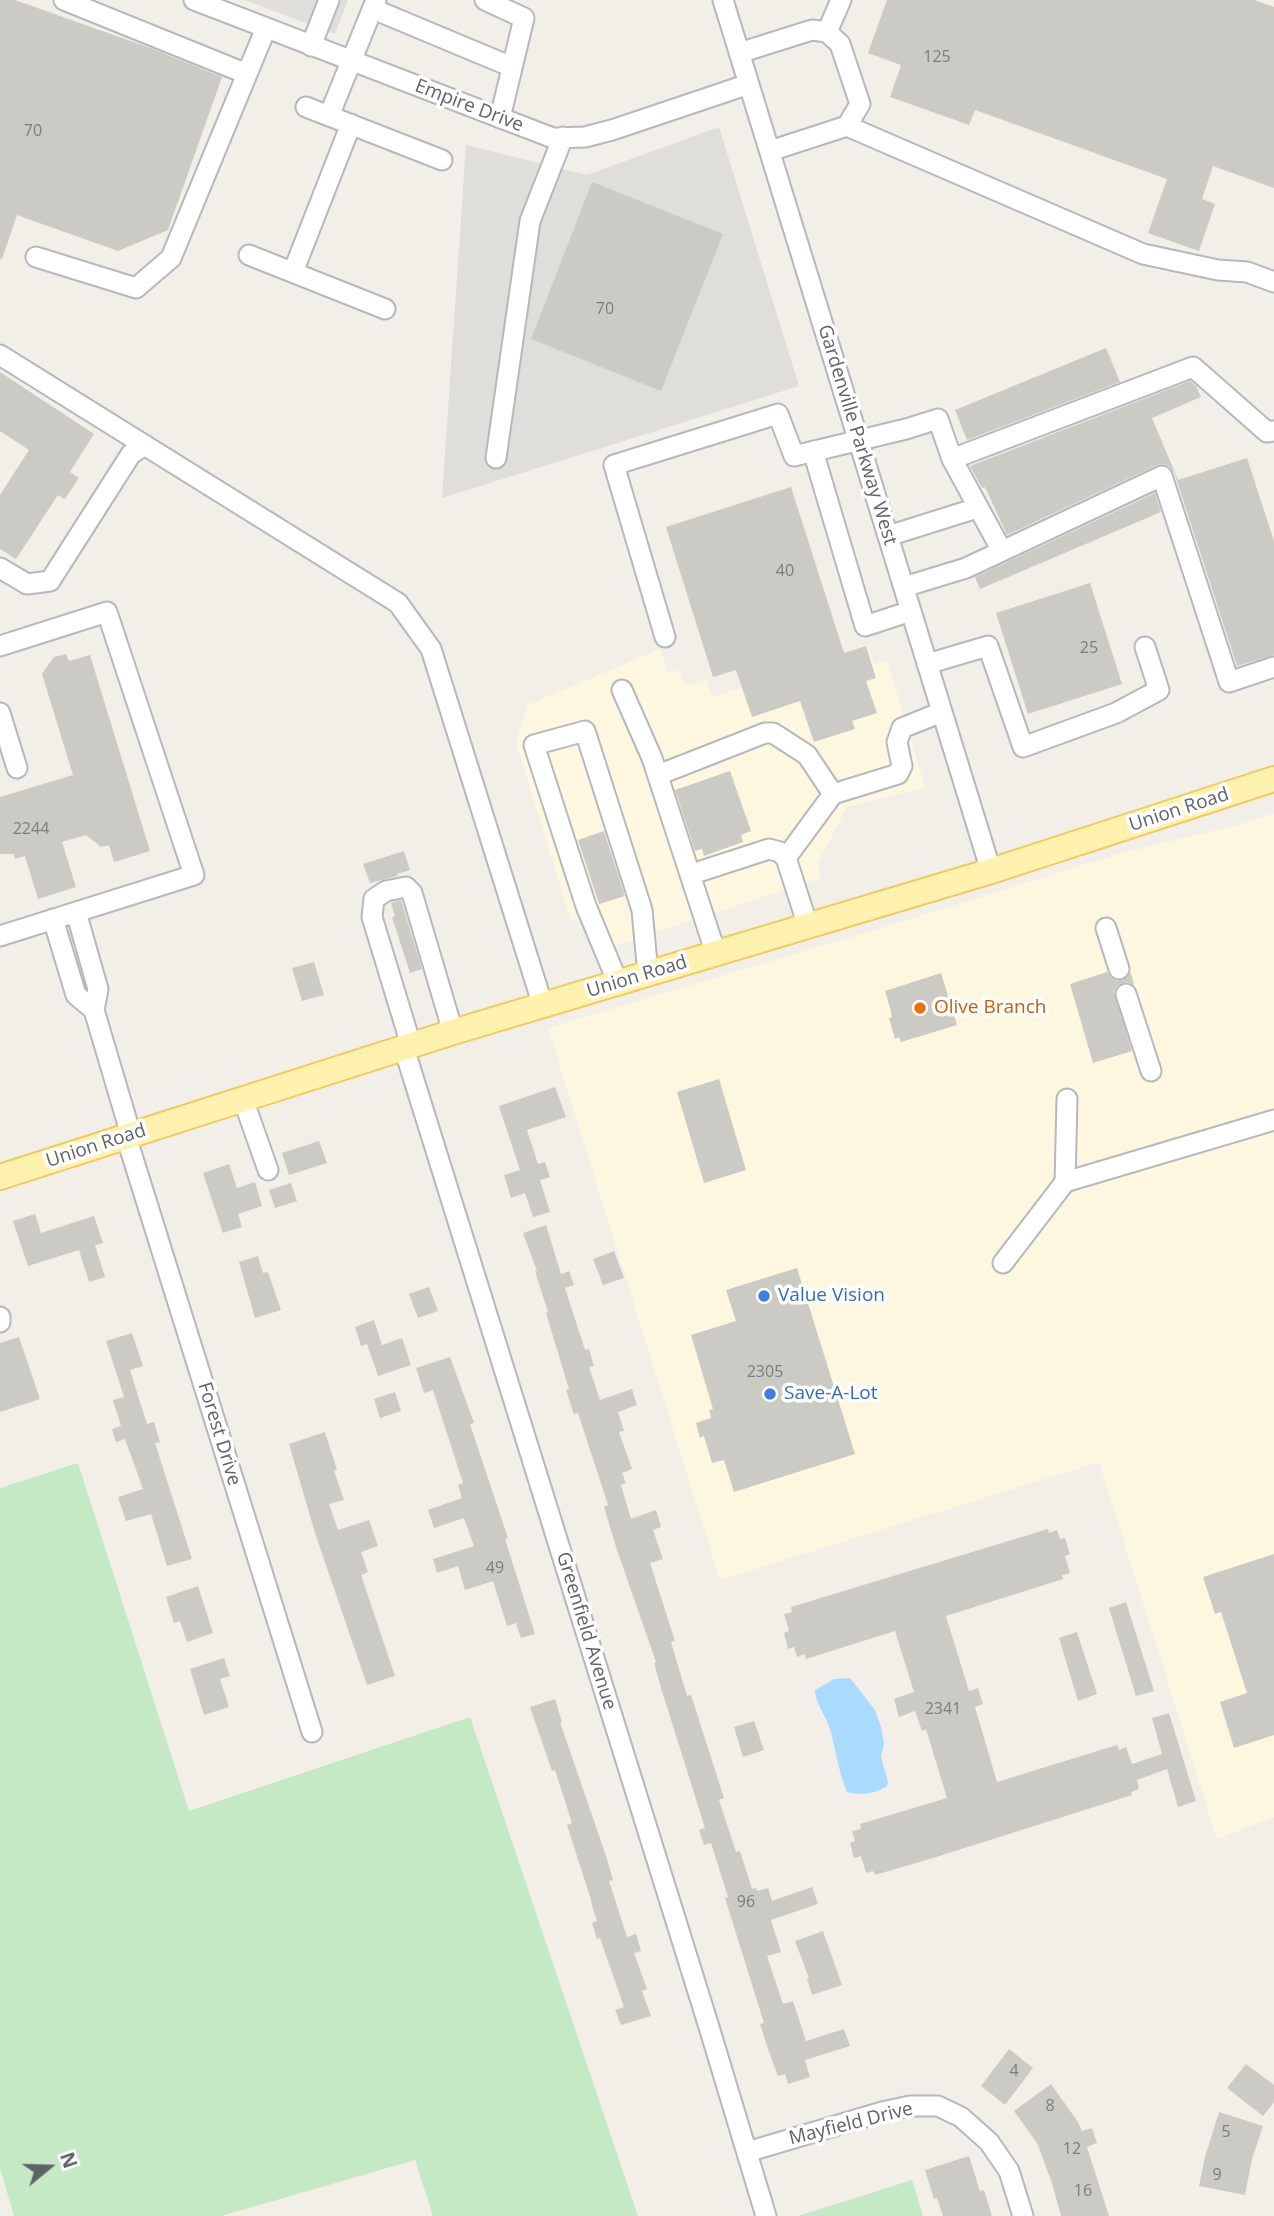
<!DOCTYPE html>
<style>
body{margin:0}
#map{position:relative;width:1274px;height:2216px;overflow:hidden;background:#f1efe8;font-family:"Open Sans",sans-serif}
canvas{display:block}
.north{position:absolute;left:14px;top:2132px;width:70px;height:70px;-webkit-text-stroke:5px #fff;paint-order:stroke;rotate:71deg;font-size:19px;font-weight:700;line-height:28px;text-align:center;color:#5f6368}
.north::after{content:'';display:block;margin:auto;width:24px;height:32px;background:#5f6368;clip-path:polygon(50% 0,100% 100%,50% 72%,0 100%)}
</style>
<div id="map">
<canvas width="1274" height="2216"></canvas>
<div class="north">N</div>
</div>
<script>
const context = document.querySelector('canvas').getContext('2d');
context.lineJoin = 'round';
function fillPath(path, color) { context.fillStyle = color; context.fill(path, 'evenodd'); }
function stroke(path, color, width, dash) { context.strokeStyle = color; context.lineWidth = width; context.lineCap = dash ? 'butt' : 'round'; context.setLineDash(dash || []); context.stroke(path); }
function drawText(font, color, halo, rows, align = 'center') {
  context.font = font + ' "Open Sans",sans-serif'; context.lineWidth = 7; context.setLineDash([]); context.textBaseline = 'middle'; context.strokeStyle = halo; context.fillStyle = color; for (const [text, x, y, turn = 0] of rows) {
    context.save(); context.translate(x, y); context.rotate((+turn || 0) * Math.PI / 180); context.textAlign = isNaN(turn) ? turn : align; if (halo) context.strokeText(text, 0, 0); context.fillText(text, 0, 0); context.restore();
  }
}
fillPath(new Path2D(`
 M868,645L874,664L887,660L925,787L847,807L817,864L821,878L595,952L585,918L571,921L516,742L528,705L660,649L668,674L679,670L686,686L705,679L713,697Z
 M1274,813V1817L1217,1839L1099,1462L720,1580L548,1028L898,923L1115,855L1249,822Z`), '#fef7e0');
fillPath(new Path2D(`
 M245,0H348L335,34Z
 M719,127L799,386L442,498L466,145L587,175Z`), '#e0deda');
fillPath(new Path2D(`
 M78,1463L189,1811L470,1717L638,2216H433L415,2160L221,2216H14L0,2168V1488Z
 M912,2180L923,2216H798Z`), '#c5e8c5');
fillPath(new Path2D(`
 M850,1678L875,1710L881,1727L884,1744L881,1757L888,1782L887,1786C875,1794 860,1796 847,1792C838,1771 836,1748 829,1726C824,1713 816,1704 815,1690L834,1679Z`), '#aadaff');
fillPath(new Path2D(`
 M0,0H15L153,49L222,77L168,230L118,251L17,215L2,259H0Z
 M887,0H1254L1274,7V188L1213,166L1202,199L1215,204L1199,251L1148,233L1167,179L975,110L969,125L890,97L901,65L868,53Z
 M592,182L723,234L661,391L531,339Z
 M1106,348L1120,382L967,440L955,410Z
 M0,372L94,434L70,472L79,478L65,499L58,495L16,559L0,549V495L29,450L0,431Z
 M1190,381L1196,386L1201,397L1152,418L1178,480L1247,458L1274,541V655L1237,666L1174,472L1169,466L1163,464L1157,465L1007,535L985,487L982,488L970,466Z
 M791,487L844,653L866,646L876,678L866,681L877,713L852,721L855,729L814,742L800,701L752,717L736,670L713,677L666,527Z
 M1155,493L1161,512L980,589L975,577Z
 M1090,583L1122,684L1028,714L996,613Z
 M66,654L69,661L90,655L150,851L114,862L109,845L101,847L86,835L62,842L76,887L38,899L25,856L15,859L14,854H0V797L73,775L42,674L54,657Z
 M730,771L751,831L741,835L743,842L704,856L702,849L695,851L675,790Z
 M604,831L625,896L599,904L578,840Z
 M404,851L410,870L397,874V876L370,883L363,864Z
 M401,900L422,969L410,973L392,917L395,916L391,903Z
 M314,962L324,995L302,1001L292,968Z
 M1107,972L1111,978L1117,981L1123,980L1131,973L1134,985L1128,982L1122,983L1117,986L1114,992L1132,1051L1093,1063L1070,984Z
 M941,973L957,1025L901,1042L899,1037L895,1039L889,1018L892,1017L890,1008L885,991Z
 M719,1079L746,1170L704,1183L677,1092Z
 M555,1087L566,1117L527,1130L538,1164L545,1162L550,1177L540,1180L550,1212L533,1217L525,1193L511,1198L504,1175L520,1170L499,1106Z
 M319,1141L327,1163L289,1175L282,1153Z
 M229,1164L237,1188L255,1182L262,1206L238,1214L242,1227L223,1233L203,1173Z
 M291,1183L297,1201L275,1208L269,1190Z
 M35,1214L41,1233L94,1216L103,1243L95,1245L105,1277L89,1282L79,1250L28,1266L13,1221Z
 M546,1225L561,1274L569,1271L574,1285L565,1288L585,1350L589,1349L594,1366L589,1367L600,1400L632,1389L637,1405L618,1412L624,1431L619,1432L632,1469L622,1473L626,1483L621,1485L631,1519L656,1510L661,1527L653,1530L663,1559L650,1563L675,1641L671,1642L687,1696L691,1695L724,1798L719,1800L736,1852L740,1851L752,1889L756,1888L757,1891L768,1888L772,1901L812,1887L818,1904L771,1920L781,1952L767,1956L783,2004L793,2001L806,2041L844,2029L850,2046L805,2060L810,2077L788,2084L785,2074L778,2076L768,2049L760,2024L764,2023L725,1898L728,1897L711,1843L704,1845L699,1830L705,1828L661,1688L654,1663L656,1662L616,1547L604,1507L608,1505L578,1413L574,1414L566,1390L569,1389L546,1313L548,1312L535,1271H537L523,1233Z
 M614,1251L624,1278L603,1285L593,1259Z
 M258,1256L263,1273L268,1272L281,1310L255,1318L239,1262Z
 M797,1268L855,1454L734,1492L724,1460L712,1463L704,1436L700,1438L696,1423L711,1418L709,1410L713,1409L691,1335L736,1321L726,1290Z
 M429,1287L438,1311L418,1318L409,1294Z
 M374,1320L382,1345L402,1338L411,1365L378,1376L367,1344L361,1346L355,1327Z
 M132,1333L143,1366L130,1370L147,1424L154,1422L160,1442L155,1443L192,1559L167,1566L151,1514L126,1521L118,1497L143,1489L125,1439L116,1442L112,1429L121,1426L113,1400L124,1397L106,1341Z
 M19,1337L40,1399L0,1412V1343Z
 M450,1357L474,1423L470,1424L508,1538L505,1539L535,1634L521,1638L516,1623L507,1626L493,1581L465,1590L458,1566L437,1573L433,1559L474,1546L464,1518L434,1528L428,1510L462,1498L458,1485L463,1483L433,1390L424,1393L416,1368Z
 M395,1392L401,1411L380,1418L374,1399Z
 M325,1432L337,1470L334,1471L344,1500L329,1504L338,1530L369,1520L378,1546L361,1552L368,1572L361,1575L395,1676L367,1685L315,1533L289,1444Z
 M1048,1529L1049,1533L1057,1530L1060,1539L1065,1538L1070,1554L1065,1556L1070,1573L1062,1575L1063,1579L946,1616L969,1691L978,1688L983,1704L975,1707L997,1782L1117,1745L1119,1750L1126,1747L1132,1764L1162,1754L1152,1718L1169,1713L1196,1801L1178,1807L1167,1769L1137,1780L1139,1789L1131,1792L1132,1795L933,1858L875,1875L873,1871L866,1873L861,1856L854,1858L850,1843L855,1841L852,1831L861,1829L860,1824L947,1798L926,1729L922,1731L915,1711L899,1717L894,1699L914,1692L900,1647L895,1631L806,1659L805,1654L797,1657L794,1647L788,1649L784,1633L789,1631L784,1614L792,1612L791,1607Z
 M1274,1554V1735L1234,1748L1220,1702L1247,1693L1221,1612L1215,1614L1203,1577Z
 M198,1586L213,1633L187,1642L180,1621L174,1623L166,1597Z
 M1126,1602L1154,1691L1136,1696L1109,1608Z
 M1077,1632L1097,1694L1078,1701L1059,1638Z
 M224,1658L230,1676L220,1679L229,1707L204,1715L190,1669Z
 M555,1699L562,1722H560L606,1856L613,1880L609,1881L627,1937L636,1934L641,1951L634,1953L647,1989L642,1991L651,2016L621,2025L615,2010L624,2007L600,1938L597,1939L592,1923L597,1921L591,1903H592L567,1825L572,1823L555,1770L552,1771L530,1707Z
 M754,1721L764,1750L743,1757L734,1727Z
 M823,1931L842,1985L812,1995L807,1979L809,1978L795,1941Z
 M1009,2049L1033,2068L1005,2105L981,2086Z
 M1246,2064L1274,2085V2102L1263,2116L1227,2088Z
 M1051,2084L1078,2122L1082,2131L1092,2128L1097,2143L1087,2147L1109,2216H1061L1052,2183L1037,2143L1014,2111Z
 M1219,2112L1263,2126L1252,2159L1245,2195L1199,2186L1205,2157Z
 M969,2156L980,2191L984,2190L992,2216H943L937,2198L934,2199L925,2170Z`), '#cccac5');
const minor = new Path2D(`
 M64,0L247,74
 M194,0L553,138L585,137L612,130L749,84
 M485,0L524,18L500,118
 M723,0L991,871
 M373,9L512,67
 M827,32L841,0
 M311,46L329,0
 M739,53L812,30L827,32L840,44L860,104L847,126L770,151
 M306,107L442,160
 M329,116L376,0
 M847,126L1143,254L1218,270L1247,272L1274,282
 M249,255L385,309
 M36,257L136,288L171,258L266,28
 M293,272L351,124
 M0,355L398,603L431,649L543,1006
 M813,451L865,626L911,611
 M496,458L530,221L563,137
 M888,536L977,508
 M1002,551L952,459L1193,367L1267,432L1274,431
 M0,568L27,584L50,581L131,454L145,445
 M904,587L966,568L1162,476L1229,682L1274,667
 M665,637L614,465L778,414L794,456L906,429L938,419L952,459
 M0,646L107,612L194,875L0,936
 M927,664L988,646L1023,747L1116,713L1159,690L1145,647
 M622,690L652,758L716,954
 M0,713L17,768
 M658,775L765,733H773L807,755L833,794
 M786,858L833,794L898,774L902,766L897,742L902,728L942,712
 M692,874L769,849L780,852L786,858L808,926
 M76,912L98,989L94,1010L131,1135
 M53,919L76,995L94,1010
 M1106,928L1119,969
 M618,983L586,906L534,745L585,731L642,910L648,974
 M1126,994L1151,1071
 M411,1045L372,917L374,899L386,891L406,887L412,893L453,1032
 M404,1048L709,2027L766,2216
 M243,1099L268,1170
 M126,1136L312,1732
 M1065,1182L1067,1099
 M1003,1263L1065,1182L1274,1120
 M0,1317V1322
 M747,2152L882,2112L910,2106H938L961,2117L989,2142L1009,2171L1023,2216`);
const major = new Path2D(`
 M0,1177L453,1032L991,871L1274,779`);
stroke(minor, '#b5b8bc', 23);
stroke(major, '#f2c960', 28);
stroke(minor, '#fff', 19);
stroke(major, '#fff2af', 24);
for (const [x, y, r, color] of [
 [920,1008,7,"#e8710a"],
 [764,1296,7,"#3f7fe0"],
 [770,1394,7,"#3f7fe0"]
]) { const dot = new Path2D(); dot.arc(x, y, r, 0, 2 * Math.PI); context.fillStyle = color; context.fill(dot); stroke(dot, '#fff', 2.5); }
drawText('16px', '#7a7d7f', null, [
 ["125",937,57],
 ["70",33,131],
 ["70",605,309],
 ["40",785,571],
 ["25",1089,648],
 ["2244",31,829],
 ["2305",765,1372],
 ["49",495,1568],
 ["2341",943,1709],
 ["96",746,1902],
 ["4",1014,2071],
 ["8",1050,2106],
 ["5",1226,2132],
 ["12",1072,2149],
 ["9",1217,2175],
 ["16",1083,2191]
]);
drawText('19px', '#5f6368', '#fff', [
 ["Empire Drive",469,106,21],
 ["Gardenville Parkway West",857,435,73],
 ["Union Road",1179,810,-18],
 ["Union Road",637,977,-17],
 ["Union Road",96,1146,-18],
 ["Forest Drive",219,1434,73],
 ["Greenfield Avenue",586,1631,73],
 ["Mayfield Drive",851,2124,-14]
]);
drawText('19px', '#c56008', '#fff', [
 ["Olive Branch",934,1008]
], 'left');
drawText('19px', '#366cbe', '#fff', [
 ["Value Vision",778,1296],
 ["Save-A-Lot",784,1394]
], 'left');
</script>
